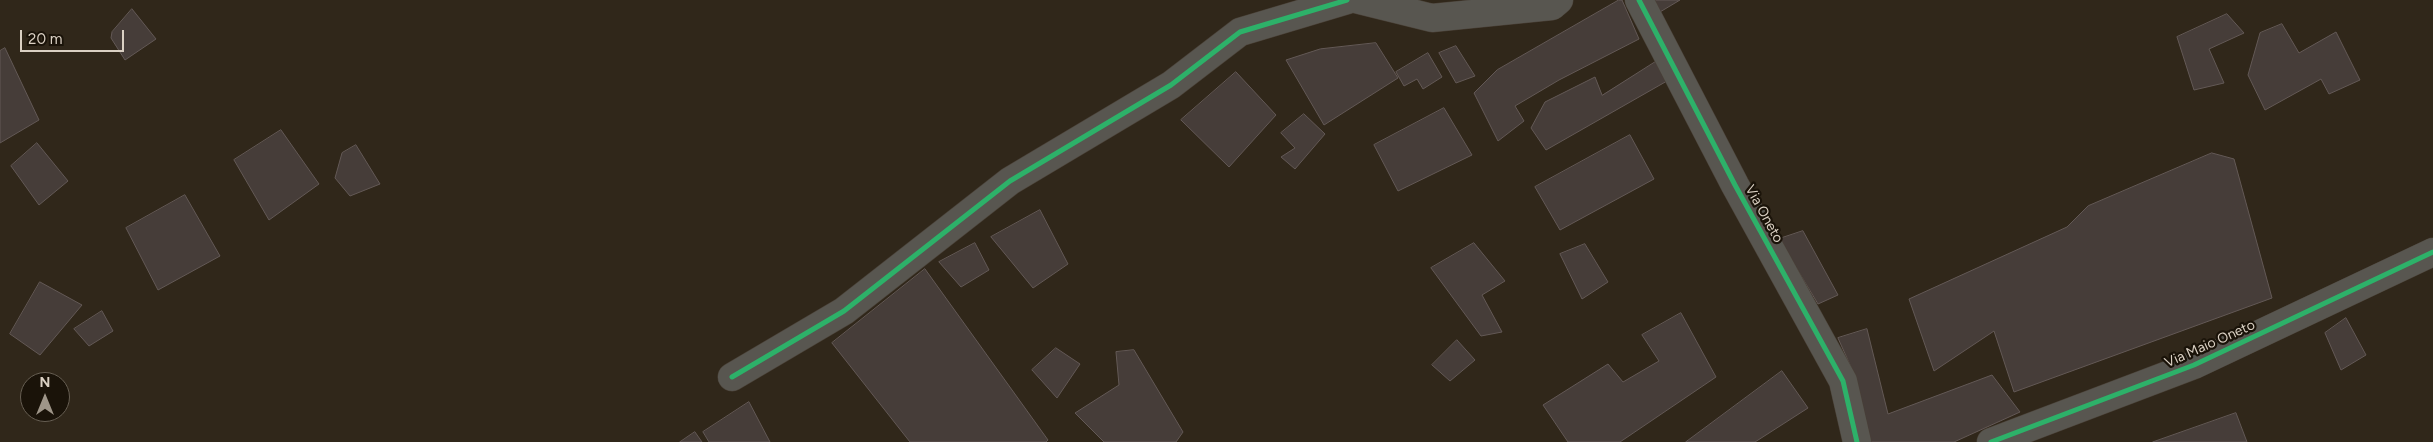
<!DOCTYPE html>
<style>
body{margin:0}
#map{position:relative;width:2433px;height:442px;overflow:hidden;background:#30271a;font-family:Figtree,sans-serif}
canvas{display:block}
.north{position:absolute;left:20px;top:372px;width:50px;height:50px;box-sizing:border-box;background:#1a1309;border:1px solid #675f53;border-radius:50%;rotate:0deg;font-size:14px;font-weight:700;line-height:20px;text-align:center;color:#dad0c3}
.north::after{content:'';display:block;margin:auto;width:18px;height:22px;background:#9e9588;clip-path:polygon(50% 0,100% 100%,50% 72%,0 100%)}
.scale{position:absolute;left:20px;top:30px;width:104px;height:22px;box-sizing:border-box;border:2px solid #dad0c3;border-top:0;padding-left:6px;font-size:15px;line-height:18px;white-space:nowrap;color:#dad0c3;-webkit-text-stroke:4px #1a1309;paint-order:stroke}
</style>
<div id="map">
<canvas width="2433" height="442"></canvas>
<div class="north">N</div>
<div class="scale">20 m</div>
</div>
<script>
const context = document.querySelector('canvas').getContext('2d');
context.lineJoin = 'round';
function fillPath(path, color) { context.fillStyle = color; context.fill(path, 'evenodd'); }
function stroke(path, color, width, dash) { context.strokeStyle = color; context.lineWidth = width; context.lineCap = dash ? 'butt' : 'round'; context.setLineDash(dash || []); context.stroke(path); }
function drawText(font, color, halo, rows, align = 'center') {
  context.font = font + ' Figtree,sans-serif'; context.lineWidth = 4.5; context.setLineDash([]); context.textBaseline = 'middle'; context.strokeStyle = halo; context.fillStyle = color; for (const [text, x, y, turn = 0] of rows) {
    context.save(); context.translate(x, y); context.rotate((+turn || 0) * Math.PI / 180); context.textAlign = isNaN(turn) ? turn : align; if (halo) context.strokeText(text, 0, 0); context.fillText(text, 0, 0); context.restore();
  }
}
const building = new Path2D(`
 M1619,0H1622L1639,39L1559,80L1515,106L1524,121L1498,141L1474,93L1497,70Z
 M1653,0H1680L1660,12Z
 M132,9L156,39L125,60L111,38L112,32Z
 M2227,14L2244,33L2209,49L2224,83L2194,90L2177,37Z
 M2282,24L2299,53L2336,32L2360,80L2329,94L2321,79L2265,110L2248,75L2260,33Z
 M1376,43L1398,78L1324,125L1286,60L1320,49Z
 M1456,46L1475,76L1456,83L1439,53Z
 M5,48L39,120L0,143V51Z
 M1428,53L1442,77L1423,89L1417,79L1404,86L1396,72Z
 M1657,61L1667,81L1546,150L1531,128L1545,102L1595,77L1602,95Z
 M1236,72L1276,115L1229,167L1181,120Z
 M1444,108L1472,155L1398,191L1374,145Z
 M1304,114L1325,134L1295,169L1281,157L1295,148L1281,133Z
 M281,130L319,184L269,220L234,160Z
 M1630,135L1654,179L1560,230L1535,187Z
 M37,143L68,181L39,205L11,166Z
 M356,145L380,184L350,196L335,178L342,153Z
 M2212,153L2234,159L2272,298L2014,392L1994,331L1934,371L1909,299L2067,227L2088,206Z
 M185,195L220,256L158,290L126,228Z
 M1040,210L1068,264L1033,288L991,237Z
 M1803,231L1838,295L1818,304L1779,239Z
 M975,243L989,270L961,287L939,262Z
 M1474,243L1505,281L1482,295L1502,332L1481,336L1431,268Z
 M1585,244L1608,282L1582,299L1560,254Z
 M925,269L1048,440L1046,442H910L832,343Z
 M40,282L82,305L40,355L10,334Z
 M102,311L113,331L89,346L74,329Z
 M1681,313L1716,377L1620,442H1568L1543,405L1608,364L1623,382L1659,361L1642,335Z
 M2346,318L2366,355L2341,370L2325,333Z
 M1867,329L1888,414L1992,375L2020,412L1954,442H1866L1854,374L1838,338Z
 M1457,340L1475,360L1450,381L1432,365Z
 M1056,348L1080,364L1057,398L1032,370Z
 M1134,350L1183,432L1176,442H1104L1075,413L1119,385L1116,352Z
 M1782,371L1808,408L1755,442H1686Z
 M749,402L770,442H709L703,432Z
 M2236,413L2247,442H2153Z
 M695,432L702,442H680Z`);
fillPath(building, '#463d39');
stroke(building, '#635956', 1);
const minor = new Path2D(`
 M1359,0L1432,18L1552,6L1559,0
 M1639,0L1735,185L1843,381L1857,442
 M732,377L844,311L1010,181L1171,85L1240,32L1347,0
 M1991,442L2194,365L2433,252`);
stroke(minor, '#4a4137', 29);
stroke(minor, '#585650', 28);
stroke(new Path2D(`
 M1639,0L1735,185L1843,381L1857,442
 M732,377L844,311L1010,181L1171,85L1240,32L1347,0
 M1991,442L2194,365L2433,252`), '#2db169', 5);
drawText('14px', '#dad0c3', '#1a1309', [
 ["Via Oneto",1764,214,61],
 ["Via Maio Oneto",2210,344,-24]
]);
</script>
